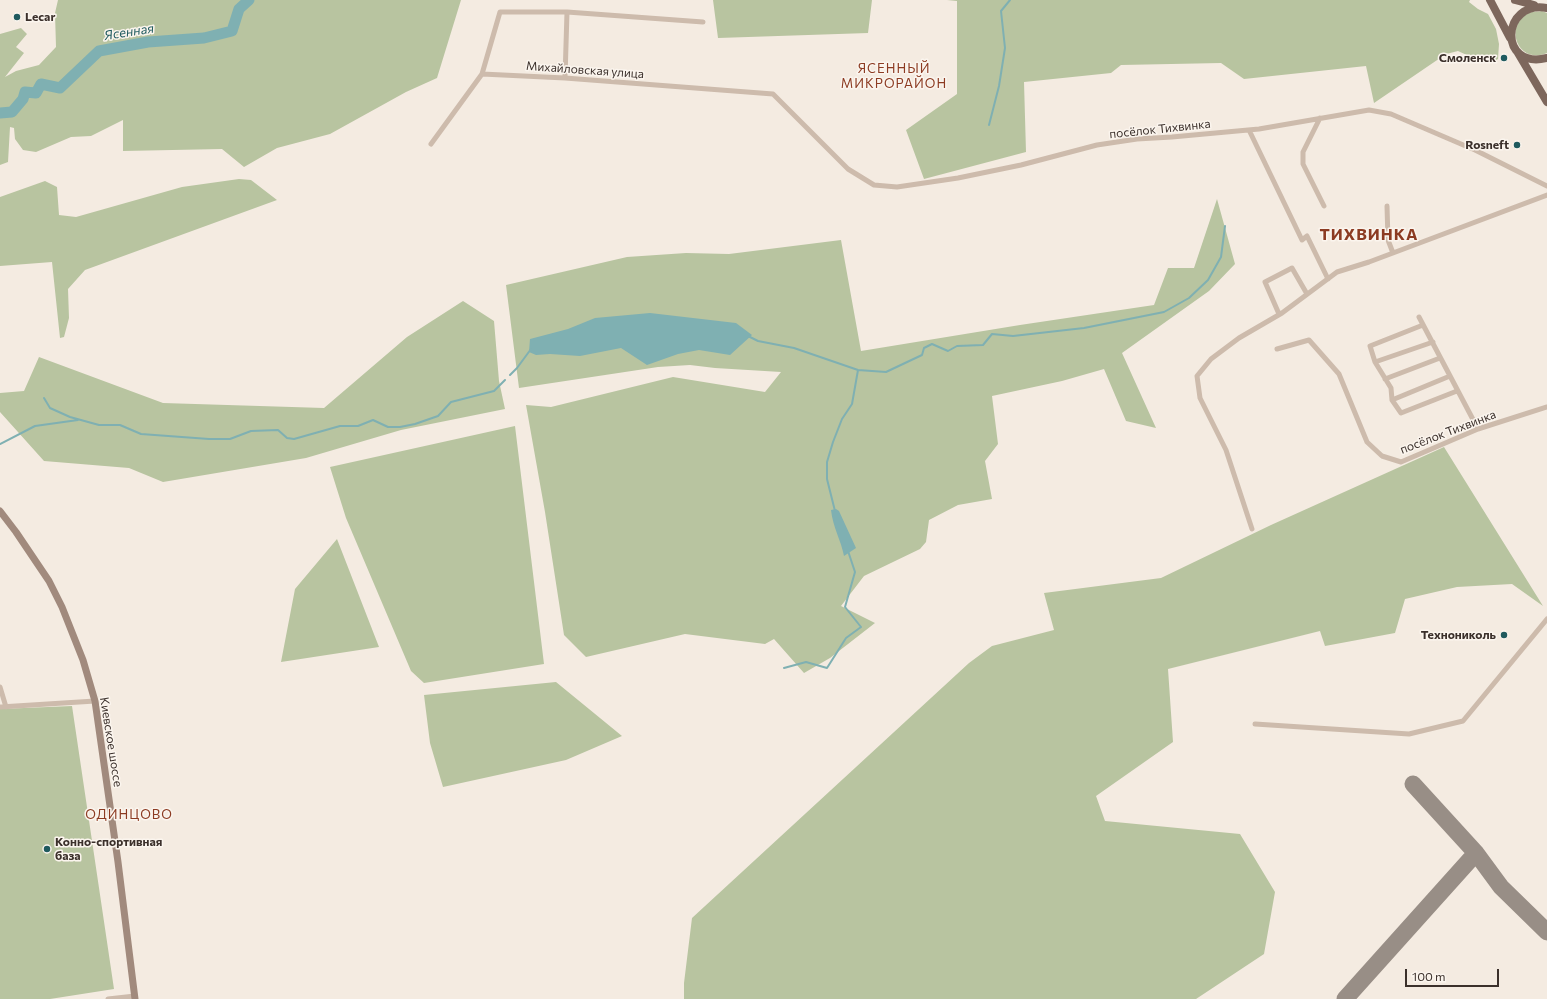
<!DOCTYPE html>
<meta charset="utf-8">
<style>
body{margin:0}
#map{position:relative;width:1547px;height:999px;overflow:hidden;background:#f4ebe1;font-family:Commissioner,sans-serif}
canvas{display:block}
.scale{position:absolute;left:1405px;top:969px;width:94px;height:18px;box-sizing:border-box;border:2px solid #3b302b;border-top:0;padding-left:5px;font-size:12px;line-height:14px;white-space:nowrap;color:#3b302b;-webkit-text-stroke:3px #fbf5ee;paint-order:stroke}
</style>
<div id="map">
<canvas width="1547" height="999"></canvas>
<div class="scale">100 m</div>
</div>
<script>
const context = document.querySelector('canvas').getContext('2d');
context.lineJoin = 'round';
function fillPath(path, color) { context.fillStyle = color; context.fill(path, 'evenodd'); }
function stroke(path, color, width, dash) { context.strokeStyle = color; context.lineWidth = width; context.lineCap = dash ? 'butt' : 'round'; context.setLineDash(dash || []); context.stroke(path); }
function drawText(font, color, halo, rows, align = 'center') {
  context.font = font + ' Commissioner,sans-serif'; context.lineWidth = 3; context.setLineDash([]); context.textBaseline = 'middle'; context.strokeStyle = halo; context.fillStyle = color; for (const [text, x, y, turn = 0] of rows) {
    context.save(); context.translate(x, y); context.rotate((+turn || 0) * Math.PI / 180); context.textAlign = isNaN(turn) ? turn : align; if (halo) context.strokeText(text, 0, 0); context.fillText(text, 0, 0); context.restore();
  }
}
fillPath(new Path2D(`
 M58,0H461L437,78L406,92L330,134L277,148L244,167L222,149L123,151V120L91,136L71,137L36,152L23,150L15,139L14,128L10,127L8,162L0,165V34L21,28L27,34L16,47L24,53L5,77L16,71L39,65L56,47L55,13Z
 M713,0H872L868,33L718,38Z
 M947,0H1470L1469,2L1478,9L1488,14L1496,29L1499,44L1498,59L1491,63L1471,57L1458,51L1446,54L1374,103L1366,66L1244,79L1221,63L1121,65L1111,73L1024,82L1026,152L924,179L906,130L957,94V1Z
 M1542,11L1547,13V53C1520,65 1503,29 1527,14C1531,11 1538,12 1542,11Z
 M239,179L251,180L277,200L85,270L68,289L69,318L64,337L60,338L52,262L0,266V197L45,181L57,187L59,215L76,217L182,187Z
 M1217,199L1235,264L1209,291L1122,353L1156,428L1126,421L1104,369L1062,381L992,396L998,444L985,461L992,499L958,505L929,520L926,542L920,549L864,576L841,606L875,623L830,658L804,673L774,639L765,644L685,634L586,657L564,635L545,512L526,405L551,407L673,377L765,392L781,372L715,368L690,365L658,367L519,388L506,285L627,257L686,253L729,254L841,240L861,351L1020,325L1154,305L1168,268H1194Z
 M463,301L494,321L499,381L505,409L401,430L306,458L163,482L129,468L44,461L0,412V393L24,391L39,357L163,403L324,408L407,337Z
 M515,426L544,664L424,683L411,671L346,518L330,467Z
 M1444,447L1543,606L1512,584L1457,587L1405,599L1395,633L1325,646L1320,631L1168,669L1173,742L1096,796L1105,821L1240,834L1275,892L1264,954L1196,999H684V983L692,918L969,663L992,646L1054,630L1044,593L1161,578L1271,525Z
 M337,539L379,647L281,662L295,589Z
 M556,682L622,736L566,760L443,787L430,743L424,695Z
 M72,706L114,989L50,999H0V709Z`), '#b8c4a0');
fillPath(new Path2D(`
 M650,313L736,323L752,335L730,355L699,350L678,354L647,365L621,348L580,356L550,354L536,355L529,352L530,339L568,329L595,318Z
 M836,509L839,511L856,548L844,556C841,540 833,528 831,510Z`), '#7fb0b2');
stroke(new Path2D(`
 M989,125L999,86L1005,48L1001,11L1010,0
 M748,336L758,341L794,348L858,370L886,372L922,355L924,348L932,344L948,351L957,346L983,345L992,334L1013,336L1084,328L1164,312L1189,298L1208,280L1221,257L1225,226
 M510,375L517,368L531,349
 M44,398L50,408L70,417L99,425H120L141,434L209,439H230L251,431L278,430L287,438L294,439L340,426H358L373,420L388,427H400L415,424L438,416L451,402L494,391L505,380
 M0,444L35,426L78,420
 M835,511L827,479V462L833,442L842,419L852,404L858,370
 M784,668L806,662L827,668L846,638L861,627L845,607L855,572L848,551`), '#7fb0b2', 2);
stroke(new Path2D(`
 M0,113L12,112L23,99L25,92L36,93L41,84L60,88L99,51L148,42L204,38L232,31L239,9L249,0`), '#7fb0b2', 11);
stroke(new Path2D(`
 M1413,784L1476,853L1501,887L1547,932
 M1345,999L1476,853`), '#988e86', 17);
stroke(new Path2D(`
 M482,74L500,12H567L703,22
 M565,78L567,12
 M1320,118L1303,152V164L1324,206
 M1249,130L1302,240L1307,236L1328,279
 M431,144L482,74L565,78L773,94L848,169L874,185L897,187L958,178L1021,165L1097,145L1137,139L1172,137L1259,129L1369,110L1391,114L1475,150L1547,186
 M1387,206L1388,240L1393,253
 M1279,314L1265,282L1292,268L1307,294
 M1419,317L1478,429
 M1423,325L1370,346L1375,362L1391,388L1392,400L1401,413L1457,391
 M1277,349L1309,340L1339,374L1367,442L1382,456L1401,462L1478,429L1547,407
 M1375,362L1433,342
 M1385,379L1440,358
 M1392,400L1450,376
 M1252,529L1226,450L1200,398L1197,376L1211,359L1239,338L1282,313L1337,272L1369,262L1547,195
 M0,687L6,707
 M0,707L95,701
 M1255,724L1409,734L1463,721L1547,619
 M108,999L135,996`), '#cdbbac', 5);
stroke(new Path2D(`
 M0,511L16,532L49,581L62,607L83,660L95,701L118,862L135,999`), '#a18a7d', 7);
stroke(new Path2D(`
 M1490,0L1510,38
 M1515,0L1534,5
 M1547,8C1501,0 1498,70 1547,58
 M1518,53L1547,102`), '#7d675c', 8);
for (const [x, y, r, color] of [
 [17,17,4,"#1f5a5e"],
 [1504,58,4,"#1f5a5e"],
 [1517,145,4,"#1f5a5e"],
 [1504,635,4,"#1f5a5e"],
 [47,849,4,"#1f5a5e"]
]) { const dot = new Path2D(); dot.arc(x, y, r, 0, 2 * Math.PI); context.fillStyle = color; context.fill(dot); stroke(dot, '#fbf5ee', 1.5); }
drawText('bold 12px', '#3b302b', '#fbf5ee', [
 ["Lecar",25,17,"left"],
 ["Смоленск",1496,58],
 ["Rosneft",1509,145],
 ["Технониколь",1496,635],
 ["Конно-спортивная",55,842,"left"],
 ["база",55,856,"left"]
], 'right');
drawText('12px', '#3b302b', '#fbf5ee', [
 ["Михайловская улица",585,70,4],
 ["посёлок Тихвинка",1160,129,-6],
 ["посёлок Тихвинка",1448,432,-21],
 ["Киевское шоссе",111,742,81]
]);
drawText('italic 13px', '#1f5a5e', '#fbf5ee', [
 ["Ясенная",129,32,-9]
]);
context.letterSpacing = '1px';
drawText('13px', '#8c3b22', '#fbf5ee', [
 ["ЯСЕННЫЙ",894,69],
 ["МИКРОРАЙОН",894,84],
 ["ОДИНЦОВО",129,815]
]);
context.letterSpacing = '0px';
context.letterSpacing = '1px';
drawText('bold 16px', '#8c3b22', '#fbf5ee', [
 ["ТИХВИНКА",1369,235]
]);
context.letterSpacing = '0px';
</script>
